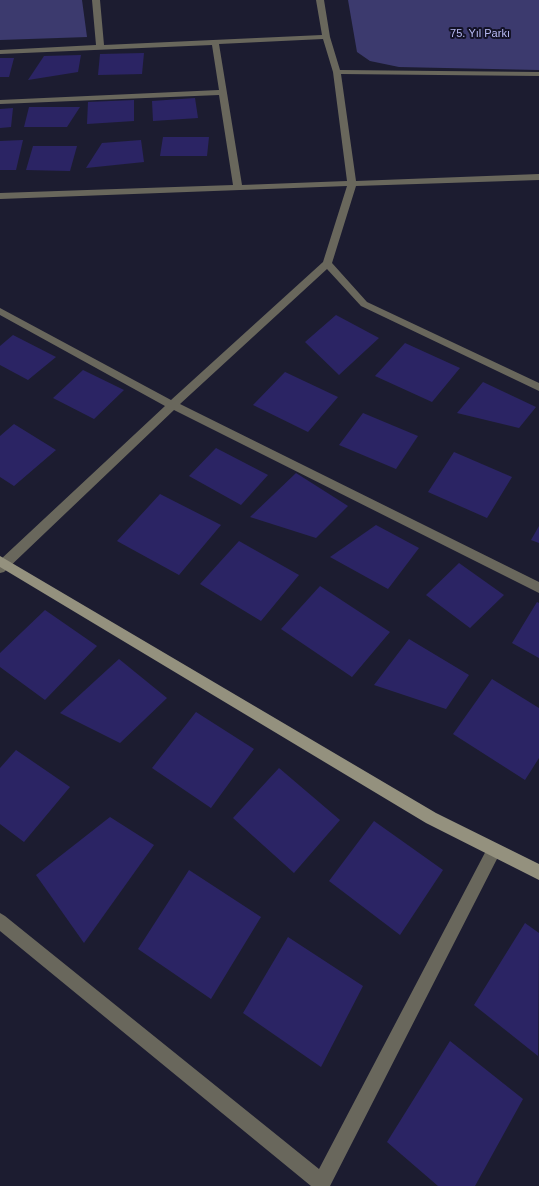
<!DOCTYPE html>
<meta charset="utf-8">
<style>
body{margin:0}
canvas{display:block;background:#1c1c30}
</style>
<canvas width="539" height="1186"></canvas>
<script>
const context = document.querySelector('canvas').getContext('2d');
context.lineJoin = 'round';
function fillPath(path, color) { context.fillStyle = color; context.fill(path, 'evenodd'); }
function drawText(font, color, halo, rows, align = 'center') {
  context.font = font + ' Helvetica,sans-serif'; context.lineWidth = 4; context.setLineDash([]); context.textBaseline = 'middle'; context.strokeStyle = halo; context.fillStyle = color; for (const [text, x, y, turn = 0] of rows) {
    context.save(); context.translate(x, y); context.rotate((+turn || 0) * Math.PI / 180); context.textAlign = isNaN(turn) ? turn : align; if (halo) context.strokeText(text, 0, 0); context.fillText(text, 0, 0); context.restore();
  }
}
fillPath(new Path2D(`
 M0,0H82L87,37L0,40Z
 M348,0H539V70L399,67L370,61L357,52Z`), '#3c3a6e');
fillPath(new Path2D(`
 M144,53L142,74L98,75L100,54Z
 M81,55L78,72L28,80L44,56Z
 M0,58H14L9,77H0Z
 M195,98L198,118L153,121L152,101Z
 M134,100V121L87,124L88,102Z
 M29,107H80L67,127H24Z
 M13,108L11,127L0,128V109Z
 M163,137H209L207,156H160Z
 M23,140L16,170H0V141Z
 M141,140L144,162L86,168L102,143Z
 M33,146H77L70,171L26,170Z
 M336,315L379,338L339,375L305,342Z
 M13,335L56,357L28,380L0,365V346Z
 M405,343L460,368L432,402L375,376Z
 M83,370L124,390L94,419L53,398Z
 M285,372L338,397L308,432L253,405Z
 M483,382L536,407L519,428L457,413Z
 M363,413L418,436L396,469L339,445Z
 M14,424L56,450L14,486L0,477V436Z
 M216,448L268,475L241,505L189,476Z
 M454,452L512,477L487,518L428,492Z
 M296,473L348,506L316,538L250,517Z
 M160,494L221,525L179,575L117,541Z
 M376,525L419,548L388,589L330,557Z
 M539,526V543L531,540Z
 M239,541L299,575L261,621L200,584Z
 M459,563L504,595L470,628L426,595Z
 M320,586L390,632L352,677L281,629Z
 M537,602L539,603V658L512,643Z
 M45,610L97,646L45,700L0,667V653Z
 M409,639L469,675L446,709L374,685Z
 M119,659L167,698L120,743L60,713Z
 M492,679L539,708V758L525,780L453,734Z
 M196,712L254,749L211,808L152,768Z
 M16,750L70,787L24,842L0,824V768Z
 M279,768L340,820L294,873L233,818Z
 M110,817L154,845L84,943L36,875Z
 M374,821L443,870L400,935L329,881Z
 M189,870L261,917L211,999L138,949Z
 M525,923L539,933L538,1056L474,1005Z
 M288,937L363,986L321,1067L243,1013Z
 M450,1041L523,1099L475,1186H438L387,1142Z`), '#2b2464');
fillPath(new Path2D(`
 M92,0H100L104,45L322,35L316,0H324L330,37L340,70L539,72V76L341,74L356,181L539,174V180L356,186L332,263L367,302L539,383V391L361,306L327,269L180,404L539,582V593L174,410L4,572L0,573V560L165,406L0,315V308L171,400L323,262L347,186L0,199V193L233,185L219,95L0,104V100L219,90L212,45L0,54V50L96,45ZM323,39L333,72L347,181L242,185L219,44Z
 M494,843L499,845L501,850L499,855L330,1186H311L0,931V913L5,916L319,1169L489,845Z`), '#69675c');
fillPath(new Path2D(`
 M0,556L436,813L539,864V880L426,823L0,567Z`), '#94917e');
drawText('11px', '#b7b9f3', '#131226', [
 ["75. Yıl Parkı",480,34]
]);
</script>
